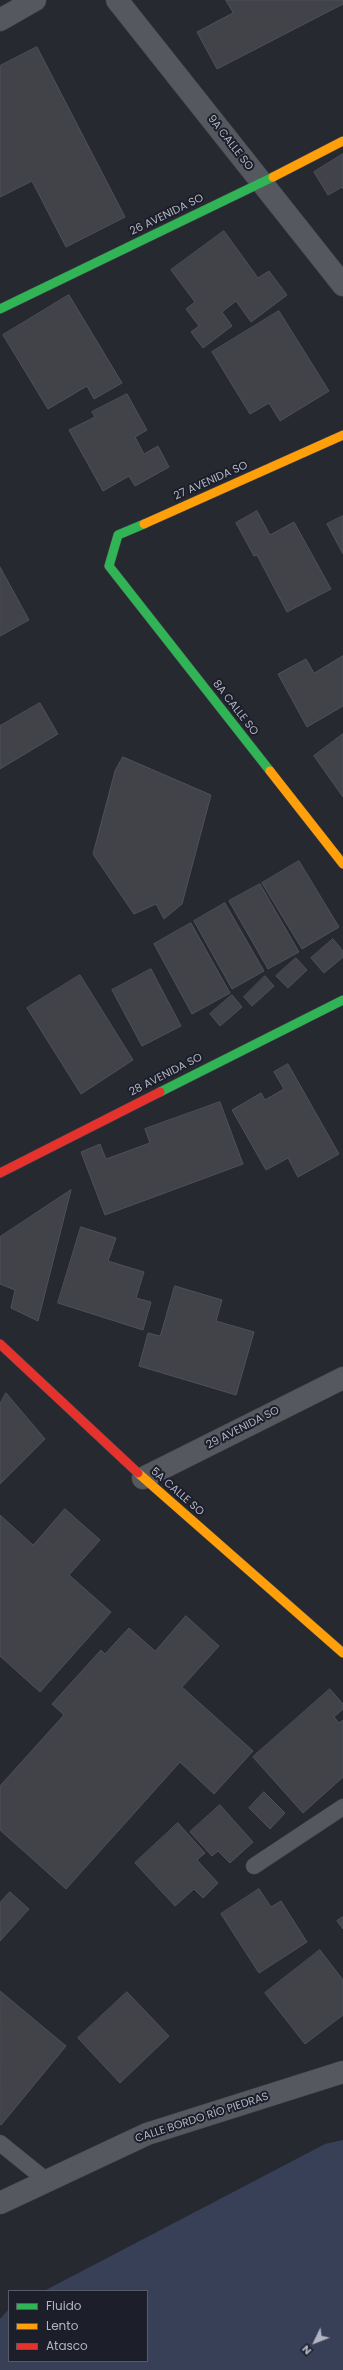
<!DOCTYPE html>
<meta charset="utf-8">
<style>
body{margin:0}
#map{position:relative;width:343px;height:2370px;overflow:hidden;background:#272931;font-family:Poppins,sans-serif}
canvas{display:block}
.legend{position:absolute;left:8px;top:2290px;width:140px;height:72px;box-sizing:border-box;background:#1c1f2a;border:1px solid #585b67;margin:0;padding:5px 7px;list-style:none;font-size:12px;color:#b1b4c2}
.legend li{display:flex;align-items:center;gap:8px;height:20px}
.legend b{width:20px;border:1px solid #585b67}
.north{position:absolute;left:295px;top:2322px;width:40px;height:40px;-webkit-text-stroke:3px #1c1f2a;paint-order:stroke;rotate:227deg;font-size:11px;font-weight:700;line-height:16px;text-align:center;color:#b1b4c2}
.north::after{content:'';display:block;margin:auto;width:14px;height:18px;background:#b1b4c2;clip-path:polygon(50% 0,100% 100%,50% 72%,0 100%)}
</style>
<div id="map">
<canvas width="343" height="2370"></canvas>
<ul class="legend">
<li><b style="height:5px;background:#30b455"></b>Fluido</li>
<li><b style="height:5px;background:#ff9f0a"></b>Lento</li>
<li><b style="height:5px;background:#e5322d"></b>Atasco</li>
</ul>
<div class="north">N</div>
</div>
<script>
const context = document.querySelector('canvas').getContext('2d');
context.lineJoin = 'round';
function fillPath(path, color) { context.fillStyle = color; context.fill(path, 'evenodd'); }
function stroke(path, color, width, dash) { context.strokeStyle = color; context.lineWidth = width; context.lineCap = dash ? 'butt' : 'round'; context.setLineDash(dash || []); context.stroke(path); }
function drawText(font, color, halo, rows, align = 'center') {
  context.font = font + ' Poppins,sans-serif'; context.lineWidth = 4; context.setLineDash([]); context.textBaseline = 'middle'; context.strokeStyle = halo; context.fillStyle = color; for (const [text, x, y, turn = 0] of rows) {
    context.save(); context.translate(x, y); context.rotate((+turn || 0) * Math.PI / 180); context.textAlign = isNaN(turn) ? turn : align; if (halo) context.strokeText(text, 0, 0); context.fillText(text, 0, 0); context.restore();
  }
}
fillPath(new Path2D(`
 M343,2140V2370H0V2319L9,2309V2361H147V2291H44L325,2144Z`), '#384058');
const building = new Path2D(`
 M226,0H343V4L217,69L197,32L233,13Z
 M37,47L125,217L66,247L32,181L0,197V66Z
 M343,154V189L342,187L328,195L314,172Z
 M224,231L258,278L269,271L287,295L251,322L236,301L222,312L232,326L203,348L191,332L199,326L186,309L195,302L171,270Z
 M69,295L122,383L94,399L87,386L48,409L3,335Z
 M279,311L329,391L280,421L269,403L250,414L212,352Z
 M127,394L147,430L135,437L144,454L158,446L169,467L135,486L129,476L103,491L69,430L95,417L92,412Z
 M257,511L270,535L294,522L331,589L287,612L257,555L254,556L236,523Z
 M343,516V554L327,524Z
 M0,567L29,620L0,636Z
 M343,656V706L307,727L278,674L306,659L314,673Z
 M40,703L58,734L0,769V726Z
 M343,734V797L314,756Z
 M123,757L211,795L182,904L164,919L156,904L134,914L93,854L115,771Z
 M299,861L339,927L302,949L262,883Z
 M260,884L299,952L268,969L229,901Z
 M225,903L264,971L232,989L194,921Z
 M191,923L230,993L192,1014L154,944Z
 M333,939L343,951V957L324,973L311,958Z
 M296,958L307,970L288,988L276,976Z
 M151,969L181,1026L142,1046L112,990Z
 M80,975L133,1060L81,1094L27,1008Z
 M265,976L274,986L252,1006L244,997Z
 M232,995L242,1007L220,1026L210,1014Z
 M288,1064L339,1154L298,1177L288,1158L266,1170L232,1110L261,1093L265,1100L284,1089L274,1072Z
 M220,1102L243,1164L105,1215L81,1152L100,1144L106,1159L150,1143L145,1129Z
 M71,1190L38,1321L11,1308L15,1290L0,1284V1237Z
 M81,1227L116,1238L108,1261L144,1272L136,1298L151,1302L143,1330L58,1303Z
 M175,1286L222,1300L216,1321L254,1332L236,1395L139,1366L148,1333L160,1336Z
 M6,1393L45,1439L0,1484V1404Z
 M65,1509L100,1540L69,1575L111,1612L40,1692L0,1656V1515L33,1545Z
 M186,1616L219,1646L182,1687L253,1751L214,1794L180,1762L66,1889L0,1830V1786L64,1715L52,1704L101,1650L105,1654L129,1628L155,1651Z
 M330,1689L343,1704V1709L334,1717L339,1723L343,1720V1777L303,1813L253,1757Z
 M264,1792L285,1813L270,1829L249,1808Z
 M220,1805L253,1842L230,1863L218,1851L212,1856L190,1832Z
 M178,1823L205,1853L197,1860L218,1883L203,1898L194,1889L175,1906L135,1863Z
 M259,1889L271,1907L281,1901L307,1942L259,1973L221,1914Z
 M10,1892L29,1909L0,1941V1903Z
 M343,1917V1929L337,1921Z
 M320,1950L343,1980V2015L305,2044L265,1993Z
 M0,1991L66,2046L1,2125L0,2124Z
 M127,1992L169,2036L120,2083L78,2038Z`);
fillPath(building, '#414349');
stroke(building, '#4f5159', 1);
const lane = new Path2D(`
 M254,1866L343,1807
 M0,2143L47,2181`);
const street = new Path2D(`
 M117,0L343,285
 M0,20L35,0
 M143,1478L343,1378
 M0,2203L147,2134L343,2072`);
const fast = new Path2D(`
 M0,309L273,177
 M144,524L118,535L109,566L270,771
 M160,1092L343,1000`);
const slow = new Path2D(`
 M273,177L343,141
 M144,524L343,435
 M270,771L343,864
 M138,1473L343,1653`);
const jam = new Path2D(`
 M0,1173L160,1092
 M0,1344L138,1473`);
stroke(lane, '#43444a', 17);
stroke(street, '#43444a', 23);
stroke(fast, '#43444a', 10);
stroke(slow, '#43444a', 10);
stroke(jam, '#43444a', 10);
stroke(lane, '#565860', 16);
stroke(street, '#565860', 22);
stroke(fast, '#30b455', 9);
stroke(slow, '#ff9f0a', 9);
stroke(jam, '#e5322d', 9);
drawText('11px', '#b1b4c2', '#1c1f2a', [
 ["9A CALLE SO",230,143,52],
 ["26 AVENIDA SO",167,215,-26],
 ["27 AVENIDA SO",211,481,-24],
 ["8A CALLE SO",235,708,52],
 ["28 AVENIDA SO",166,1075,-27],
 ["29 AVENIDA SO",243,1428,-27],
 ["5A CALLE SO",177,1492,41],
 ["CALLE BORDO RÍO PIEDRAS",202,2118,-18]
]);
</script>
